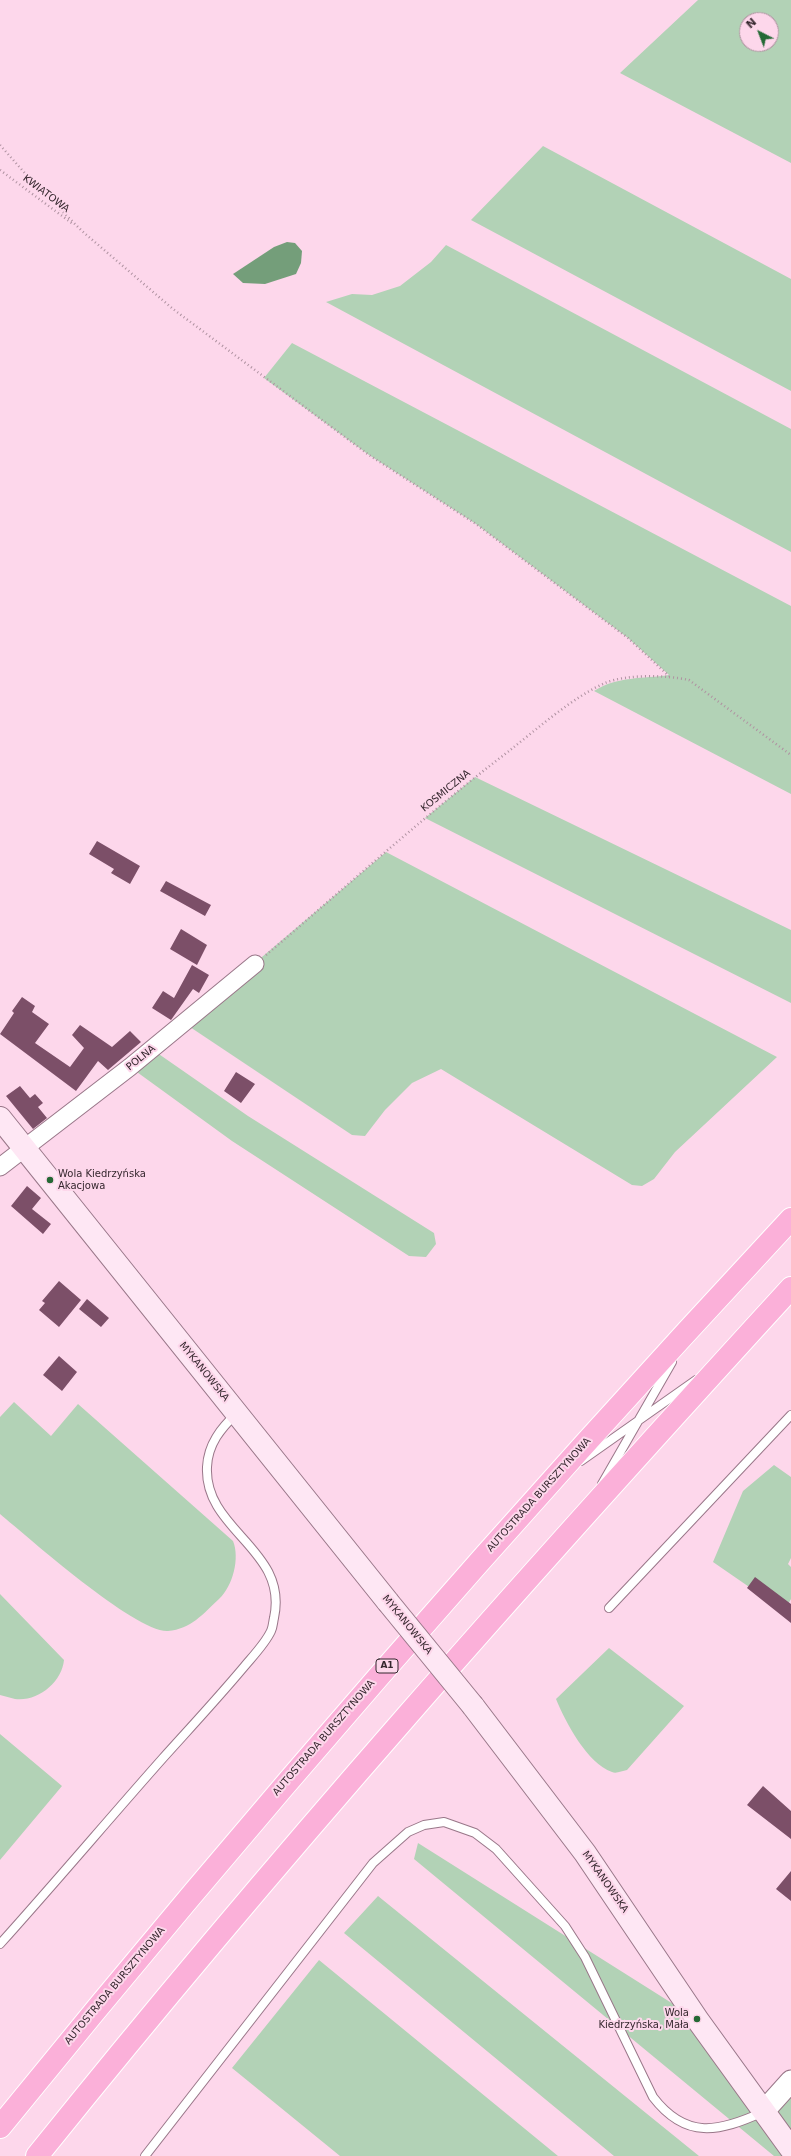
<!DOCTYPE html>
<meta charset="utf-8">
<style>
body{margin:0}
#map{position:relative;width:791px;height:2156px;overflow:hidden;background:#fdd7eb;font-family:"DejaVu Sans",sans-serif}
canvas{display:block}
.north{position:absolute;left:739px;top:12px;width:40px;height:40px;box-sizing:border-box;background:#fdd7eb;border:1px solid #ad919f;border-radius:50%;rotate:318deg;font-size:11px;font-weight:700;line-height:16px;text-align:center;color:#35272e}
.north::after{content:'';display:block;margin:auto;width:14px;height:18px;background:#246935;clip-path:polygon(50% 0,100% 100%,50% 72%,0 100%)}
</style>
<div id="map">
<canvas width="791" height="2156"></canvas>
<div class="north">N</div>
</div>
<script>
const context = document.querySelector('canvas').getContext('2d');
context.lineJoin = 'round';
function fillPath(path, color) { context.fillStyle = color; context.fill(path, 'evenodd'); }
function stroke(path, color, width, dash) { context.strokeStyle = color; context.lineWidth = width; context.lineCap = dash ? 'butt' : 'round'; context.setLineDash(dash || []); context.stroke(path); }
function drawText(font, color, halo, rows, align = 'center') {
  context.font = font + ' "DejaVu Sans",sans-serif'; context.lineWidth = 4; context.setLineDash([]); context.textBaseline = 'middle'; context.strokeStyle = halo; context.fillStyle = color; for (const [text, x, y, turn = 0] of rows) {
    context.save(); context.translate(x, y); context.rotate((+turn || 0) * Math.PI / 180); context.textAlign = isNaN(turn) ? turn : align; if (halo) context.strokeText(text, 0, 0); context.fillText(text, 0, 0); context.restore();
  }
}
fillPath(new Path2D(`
 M698,0H791V163L620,73ZM747,20H771V44H747Z
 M543,146L791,279V391L471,220Z
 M446,245L791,429V552L326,302L352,294L372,295L400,286L431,262Z
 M292,343L791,606V794L594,691C617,676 643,679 669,675L628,638L476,524L369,455L264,378Z
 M475,777L791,930V1003L425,818Z
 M386,852L777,1057L675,1152L654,1179L642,1186L632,1185L441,1069L412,1083L385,1110L365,1136L352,1135L184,1023Z
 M153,1050L248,1116L434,1233L436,1244L426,1257L409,1256L232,1141L130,1067Z
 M14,1402L51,1436L78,1404L233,1541C240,1558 233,1586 219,1599C203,1614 191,1629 168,1631C136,1633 29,1538 0,1514V1417Z
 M774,1465L791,1477V1558L788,1564L791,1567V1599L784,1611L713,1562L743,1491Z
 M0,1594L64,1660C62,1682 38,1702 15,1699C10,1698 5,1696 0,1695Z
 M609,1648L684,1706L627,1770C622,1771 616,1774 612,1772C587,1763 566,1723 556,1699Z
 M0,1734L62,1786L0,1860Z
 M418,1843L697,2019L764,2111L791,2081V2156H774L414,1859Z
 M378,1896L699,2156H614L344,1933Z
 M319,1960L558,2156H340L232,2068Z`), '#b2d2b6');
fillPath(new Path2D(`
 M287,242L295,243L302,251L301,263L296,274L265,284L243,283L233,274L274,247Z`), '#749e7a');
fillPath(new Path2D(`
 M97,841L140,866L130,884L111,873L114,869L89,854Z
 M166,881L211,905L205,916L160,891Z
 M181,929L207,945L197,965L170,949Z
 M192,965L209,975L199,993L193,989L171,1020L152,1008L163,991L174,998Z
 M22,997L35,1006L32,1012L49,1024L35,1043L70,1067L84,1048L72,1035L80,1025L112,1047L130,1031L141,1042L108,1070L98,1061L76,1091L0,1034L14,1013L12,1011Z
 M236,1072L255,1084L241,1103L224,1091Z
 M20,1086L30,1098L35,1094L43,1103L38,1107L47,1118L33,1129L6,1096Z
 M27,1186L41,1198L32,1209L51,1224L43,1234L11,1206Z
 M59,1281L81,1300L59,1327L39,1310L45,1303L42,1301Z
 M87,1299L109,1318L101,1327L79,1309Z
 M59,1356L77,1372L62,1391L43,1375Z
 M755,1577L791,1604V1623L747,1588Z
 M763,1786L791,1811V1839L747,1805Z
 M791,1871V1901L776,1889Z`), '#7c4f68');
const service = new Path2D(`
 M581,1461L696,1380
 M602,1484L672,1362
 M609,1608L791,1415
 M0,1944C55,1883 108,1820 163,1758C190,1728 217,1699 243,1668C252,1657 265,1644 271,1631C273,1627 273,1622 274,1618C289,1549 204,1531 207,1467C208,1444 221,1428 237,1413
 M145,2156L373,1863L408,1832L424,1825L444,1822L475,1833L496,1849L565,1926L585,1957L653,2097C686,2140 719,2132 763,2112`);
const minor = new Path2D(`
 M0,1167L130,1067L255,964`);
const tertiary = new Path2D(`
 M764,2111L791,2081`);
const secondary = new Path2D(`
 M0,1118L388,1602
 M473,1706L585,1853L697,2019L791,2149`);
const motorway = new Path2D(`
 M0,2127C253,1815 517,1513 791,1219
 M37,2156C277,1857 532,1571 791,1288`);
stroke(service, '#997789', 10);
stroke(minor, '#997789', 19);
stroke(tertiary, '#997789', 23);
stroke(secondary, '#997789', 24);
stroke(motorway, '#fff', 24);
stroke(new Path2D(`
 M0,145L30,179L82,231L173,309L369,455L476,524L628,638L669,676
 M0,170L73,224
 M266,955C347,886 425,815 509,751C537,729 573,697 605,683C627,674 666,675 689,680L791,755`), '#af92a1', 2.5, [1, 3]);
stroke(service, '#fff', 8);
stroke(minor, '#fff', 17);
stroke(tertiary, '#fff', 21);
stroke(secondary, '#fee7f4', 22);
stroke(motorway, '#fbb0d9', 22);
const secondaryBridge = new Path2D(`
 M388,1602L473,1706`);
stroke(secondaryBridge, '#997789', 24, []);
stroke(secondaryBridge, '#fee7f4', 22);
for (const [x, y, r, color] of [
 [50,1180,4,"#246935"],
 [697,2019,4,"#246935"]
]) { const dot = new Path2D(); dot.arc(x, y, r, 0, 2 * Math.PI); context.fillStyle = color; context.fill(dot); stroke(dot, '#fdd7eb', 1.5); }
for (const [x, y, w] of [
 [387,1666,22]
]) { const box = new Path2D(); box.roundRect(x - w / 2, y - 7, w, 14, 3); context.fillStyle = '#fdd7eb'; context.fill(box); stroke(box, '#35272e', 1); }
drawText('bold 9px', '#35272e', null, [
 ["A1",387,1666]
]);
drawText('10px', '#35272e', '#fdd7eb', [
 ["KWIATOWA",46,194,37],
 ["KOSMICZNA",446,791,-39],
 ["POLNA",141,1058,-39],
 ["MYKANOWSKA",204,1372,51],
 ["AUTOSTRADA BURSZTYNOWA",539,1495,-48],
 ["MYKANOWSKA",407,1625,51],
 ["AUTOSTRADA BURSZTYNOWA",324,1738,-49],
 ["MYKANOWSKA",605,1882,55],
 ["AUTOSTRADA BURSZTYNOWA",115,1986,-50]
]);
drawText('10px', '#35272e', '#fdd7eb', [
 ["Wola Kiedrzyńska",58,1174],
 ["Akacjowa",58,1186],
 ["Wola",689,2013,"right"],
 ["Kiedrzyńska, Mała",689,2025,"right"]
], 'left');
</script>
